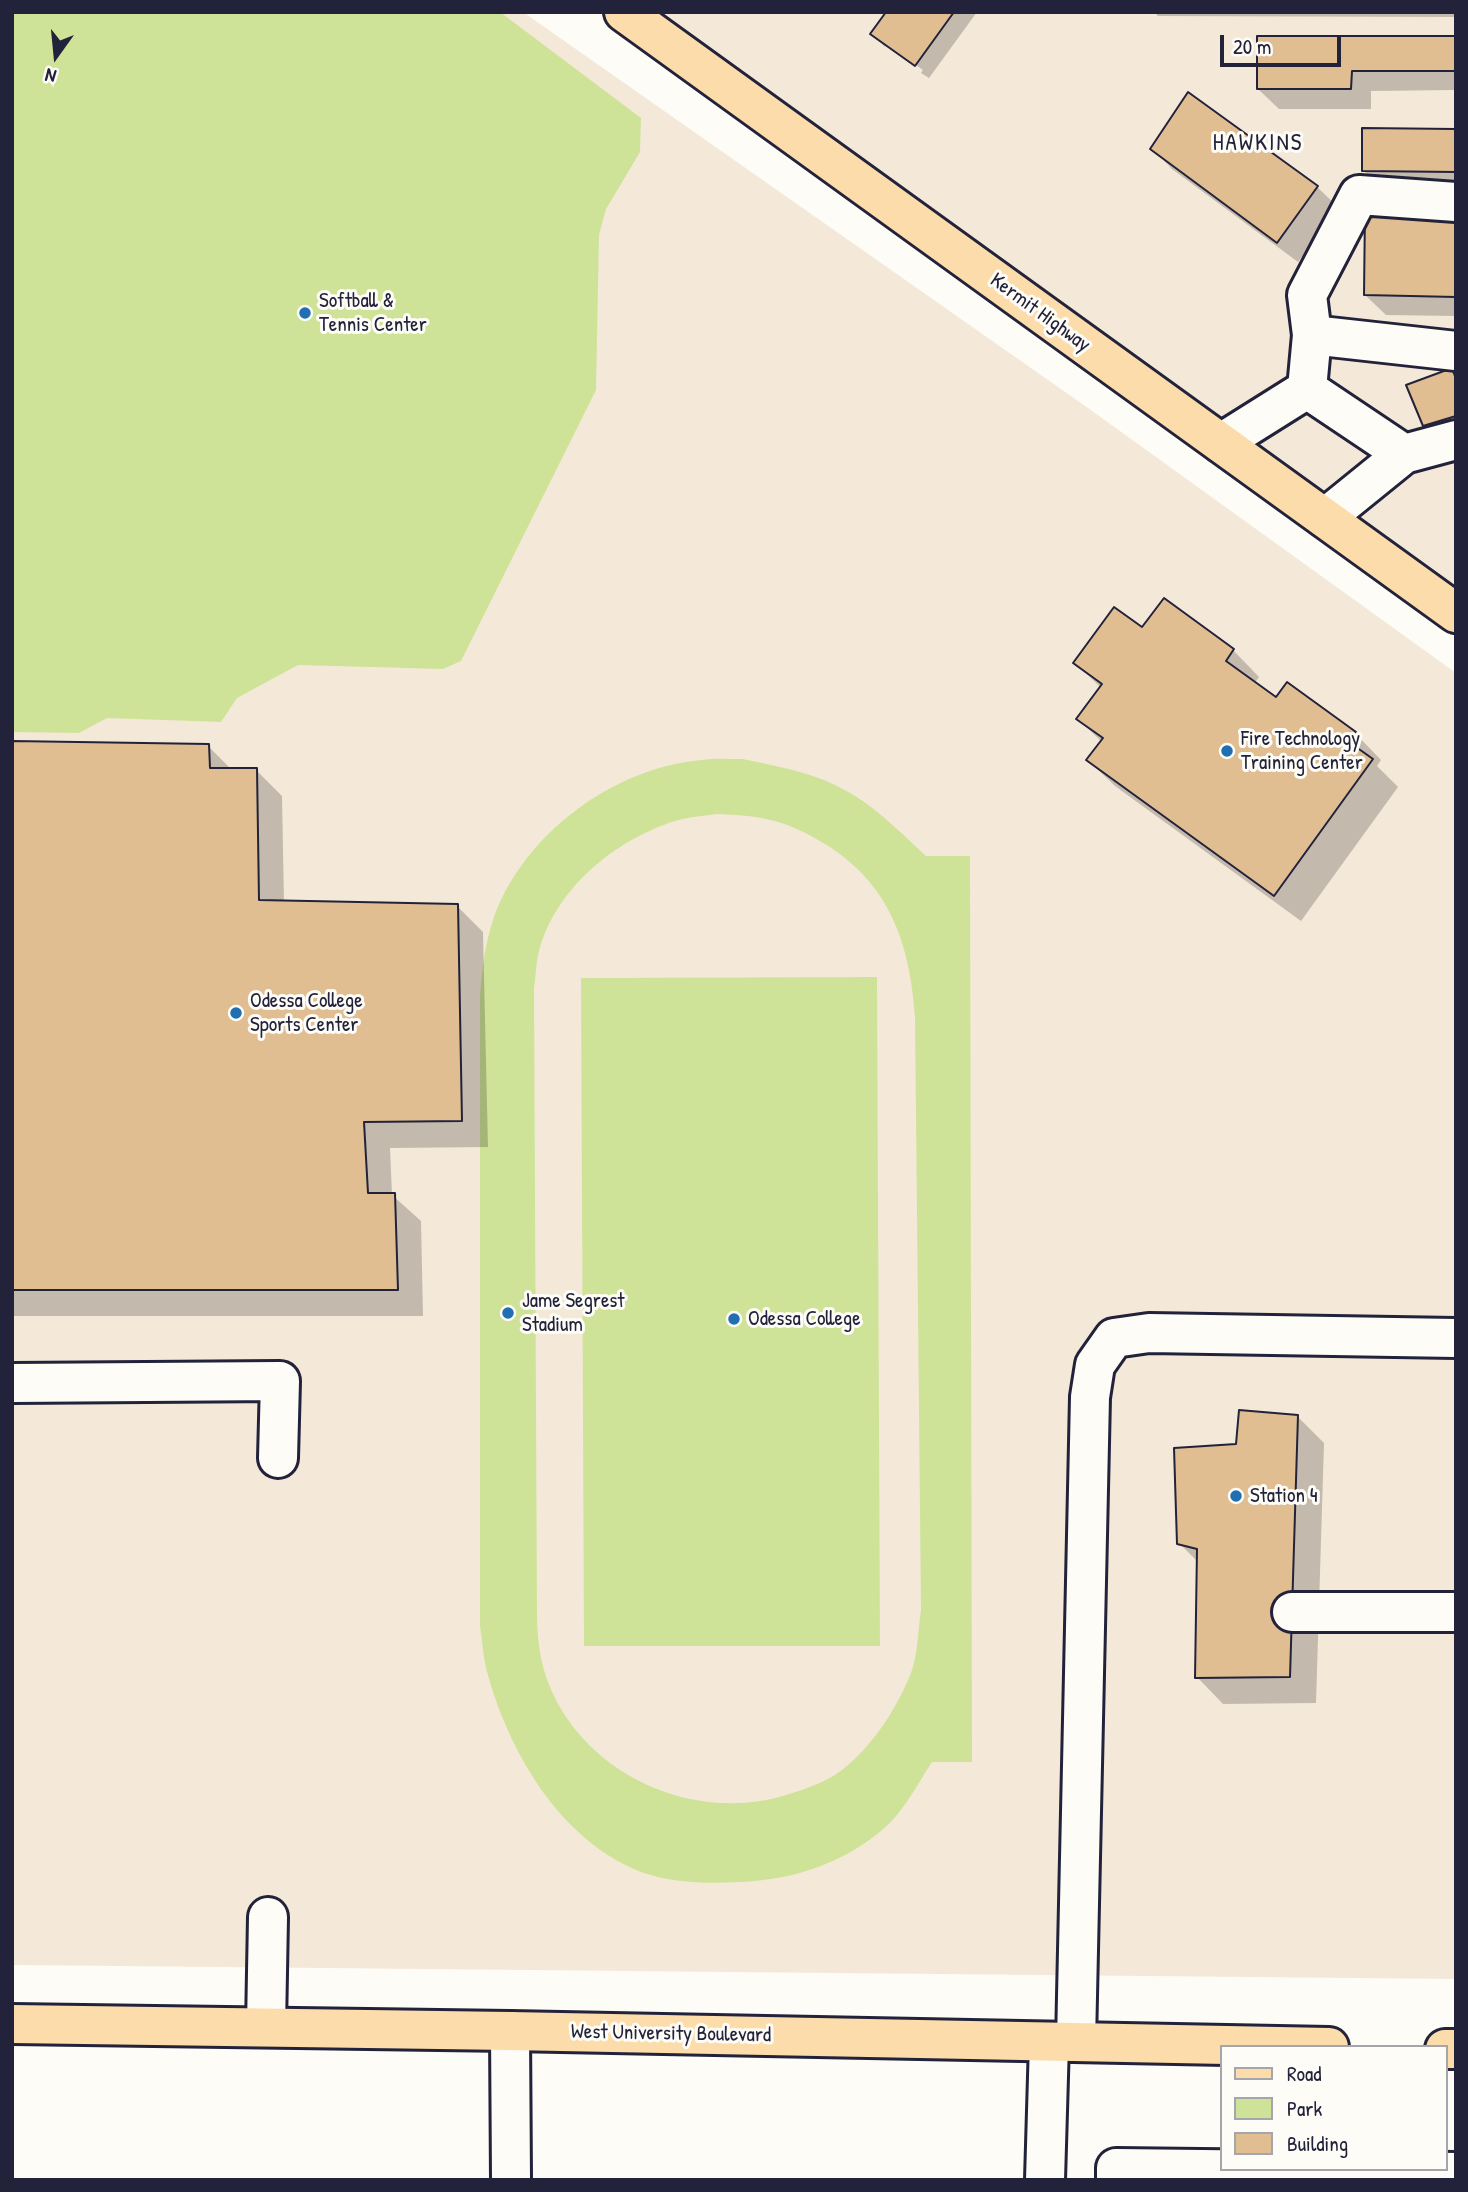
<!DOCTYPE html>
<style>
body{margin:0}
#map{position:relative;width:1468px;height:2192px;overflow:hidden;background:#fdfcf7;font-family:"Patrick Hand",sans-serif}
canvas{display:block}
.frame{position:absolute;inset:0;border:14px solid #22223b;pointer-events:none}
.legend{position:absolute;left:1220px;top:2045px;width:228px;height:126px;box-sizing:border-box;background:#fdfcf7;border:2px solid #a5a5ac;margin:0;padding:9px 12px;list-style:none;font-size:21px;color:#22223b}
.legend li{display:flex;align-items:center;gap:14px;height:35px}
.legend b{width:35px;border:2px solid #a5a5ac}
.north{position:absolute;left:21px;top:21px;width:70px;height:70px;-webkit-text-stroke:5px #fdfcf7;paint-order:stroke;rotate:195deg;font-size:19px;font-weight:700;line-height:28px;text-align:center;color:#22223b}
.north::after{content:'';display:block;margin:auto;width:24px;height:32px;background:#22223b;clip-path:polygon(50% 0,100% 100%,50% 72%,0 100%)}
.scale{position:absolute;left:1220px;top:35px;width:121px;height:32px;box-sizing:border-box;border:4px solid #22223b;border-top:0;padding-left:9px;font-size:21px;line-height:24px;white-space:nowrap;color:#22223b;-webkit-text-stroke:5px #fdfcf7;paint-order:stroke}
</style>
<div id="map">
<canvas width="1468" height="2192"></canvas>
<div class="frame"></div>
<ul class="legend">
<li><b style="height:9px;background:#fcdcab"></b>Road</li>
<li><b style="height:19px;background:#cfe398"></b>Park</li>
<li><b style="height:19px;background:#e0be92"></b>Building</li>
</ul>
<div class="north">N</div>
<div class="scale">20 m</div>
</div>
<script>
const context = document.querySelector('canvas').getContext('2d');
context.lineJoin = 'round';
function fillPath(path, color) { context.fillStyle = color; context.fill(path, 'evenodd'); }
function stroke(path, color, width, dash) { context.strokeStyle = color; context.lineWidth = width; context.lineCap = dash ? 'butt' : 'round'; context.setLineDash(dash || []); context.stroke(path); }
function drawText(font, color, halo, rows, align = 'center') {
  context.font = font + ' "Patrick Hand",sans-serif'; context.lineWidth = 6; context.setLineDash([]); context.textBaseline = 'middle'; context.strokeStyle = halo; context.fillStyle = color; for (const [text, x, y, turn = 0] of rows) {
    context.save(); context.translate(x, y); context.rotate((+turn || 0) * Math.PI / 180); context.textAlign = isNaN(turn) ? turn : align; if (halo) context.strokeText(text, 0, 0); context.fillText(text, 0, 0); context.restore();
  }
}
fillPath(new Path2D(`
 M12,12H523L1088,408L1456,673V1979L12,1965Z
 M624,12H1456V614Z`), '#f4e9d9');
fillPath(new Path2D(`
 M12,12H500L641,118L640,152L606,209L599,235L596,390L461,661L443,669L298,665L237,698L221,722L107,718L79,733L12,732Z
 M743,759C774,766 808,771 837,786C871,802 898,830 926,856H970L972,1762H932C917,1785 903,1813 882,1830C842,1864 792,1880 740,1882C708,1884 672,1883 641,1872C559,1840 507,1749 486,1668C483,1654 482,1640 480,1626V996C482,969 485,943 494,917C524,834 613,768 701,760C715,758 729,759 743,759ZM717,814C733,815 750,815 766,819C787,823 807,833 825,844C890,884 910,944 915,1017L921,1610C918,1630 918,1654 911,1673C898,1706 875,1742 848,1765C832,1780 806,1789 786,1795C693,1824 583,1774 548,1682C540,1661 537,1638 537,1614L534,988C536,976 536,962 539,951C556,888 615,840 675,821C688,817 703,816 717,814Z
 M877,977L880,1646H584L581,978Z`), '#cfe398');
fillPath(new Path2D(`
 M888,12H977L929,78L921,73L923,70L885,43V47L873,34Z
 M1154,12H1456V17L1158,16Z
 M1456,38V90L1371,91V109H1279L1258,89Z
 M1456,131V185L1378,184L1364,171Z
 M1152,148L1317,187L1338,207L1298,262L1172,169Z
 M1456,212V316L1386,315L1365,295Z
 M1451,370L1456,375V433L1438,439L1425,425Z
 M1143,630L1233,650L1259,677L1254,684L1276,700L1355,733L1381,760L1377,766L1398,787L1301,921L1115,786L1088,760L1102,742L1078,719L1101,688L1076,663Z
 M12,743L208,746L232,770H256L282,796L284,903L457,906L483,932L488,1147L390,1148L392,1195L421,1221L423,1316H12Z
 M1297,1416L1324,1443L1316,1703L1223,1704L1197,1677L1198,1562L1179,1543L1238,1446Z`), '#0003');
const building = new Path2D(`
 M886,12H954L915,66L870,34Z
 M1257,36H1456V71H1352L1351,89H1257Z
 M1188,92L1318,186L1277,243L1150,149Z
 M1362,128L1456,129V172L1362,171Z
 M1365,209L1456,211V297L1364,295Z
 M1452,368L1456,379V416L1423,426L1406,385Z
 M1164,598L1234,649L1226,661L1276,697L1287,682L1356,732L1349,742L1373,759L1274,896L1086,760L1103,738L1076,719L1102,684L1073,663L1114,607L1142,627Z
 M12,741L209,744L210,768H257L259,900L458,904L462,1121L364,1122L368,1193H395L398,1290H12Z
 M1239,1410L1298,1415L1290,1677L1195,1678L1197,1549L1177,1544L1174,1448L1236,1444Z`);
fillPath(building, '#e0be92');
stroke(building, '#22223b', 2);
const minor = new Path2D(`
 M1312,335L1456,351
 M1221,443L1307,389
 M1404,454L1307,389L1312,335L1307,295L1359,195L1456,202
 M1325,518L1404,454L1456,440
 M12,1383L280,1381L278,1458
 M1292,1612H1456
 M266,2027L268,1917
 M510,2031L511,2180
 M1076,2042L1090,1397L1095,1365L1114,1338L1149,1333L1456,1338
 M1045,2180L1049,2042
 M1116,2180V2168L1456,2172`);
const major = new Path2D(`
 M624,12L1456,613
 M12,2024L510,2031L1329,2047
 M1445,2049H1456`);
stroke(minor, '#22223b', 44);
stroke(major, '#22223b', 44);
stroke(minor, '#fdfcf7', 38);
stroke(major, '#fcdcab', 38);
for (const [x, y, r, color] of [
 [305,313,7,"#1f6fb2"],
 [1227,751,7,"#1f6fb2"],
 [236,1013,7,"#1f6fb2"],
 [508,1313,7,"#1f6fb2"],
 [734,1319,7,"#1f6fb2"],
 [1236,1496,7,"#1f6fb2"]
]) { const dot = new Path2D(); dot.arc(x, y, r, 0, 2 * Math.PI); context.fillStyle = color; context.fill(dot); stroke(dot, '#fdfcf7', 2.5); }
drawText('21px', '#22223b', '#fdfcf7', [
 ["Softball &",319,301],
 ["Tennis Center",319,325],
 ["Fire Technology",1241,739],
 ["Training Center",1241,763],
 ["Odessa College",250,1001],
 ["Sports Center",250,1025],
 ["Jame Segrest",522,1301],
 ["Stadium",522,1325],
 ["Odessa College",748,1319],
 ["Station 4",1250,1496]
], 'left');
drawText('21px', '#22223b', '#fdfcf7', [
 ["Kermit Highway",1040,313,36],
 ["West University Boulevard",671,2034,1]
]);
context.letterSpacing = '2px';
drawText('23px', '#22223b', '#fdfcf7', [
 ["HAWKINS",1258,144]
]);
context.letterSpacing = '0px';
</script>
